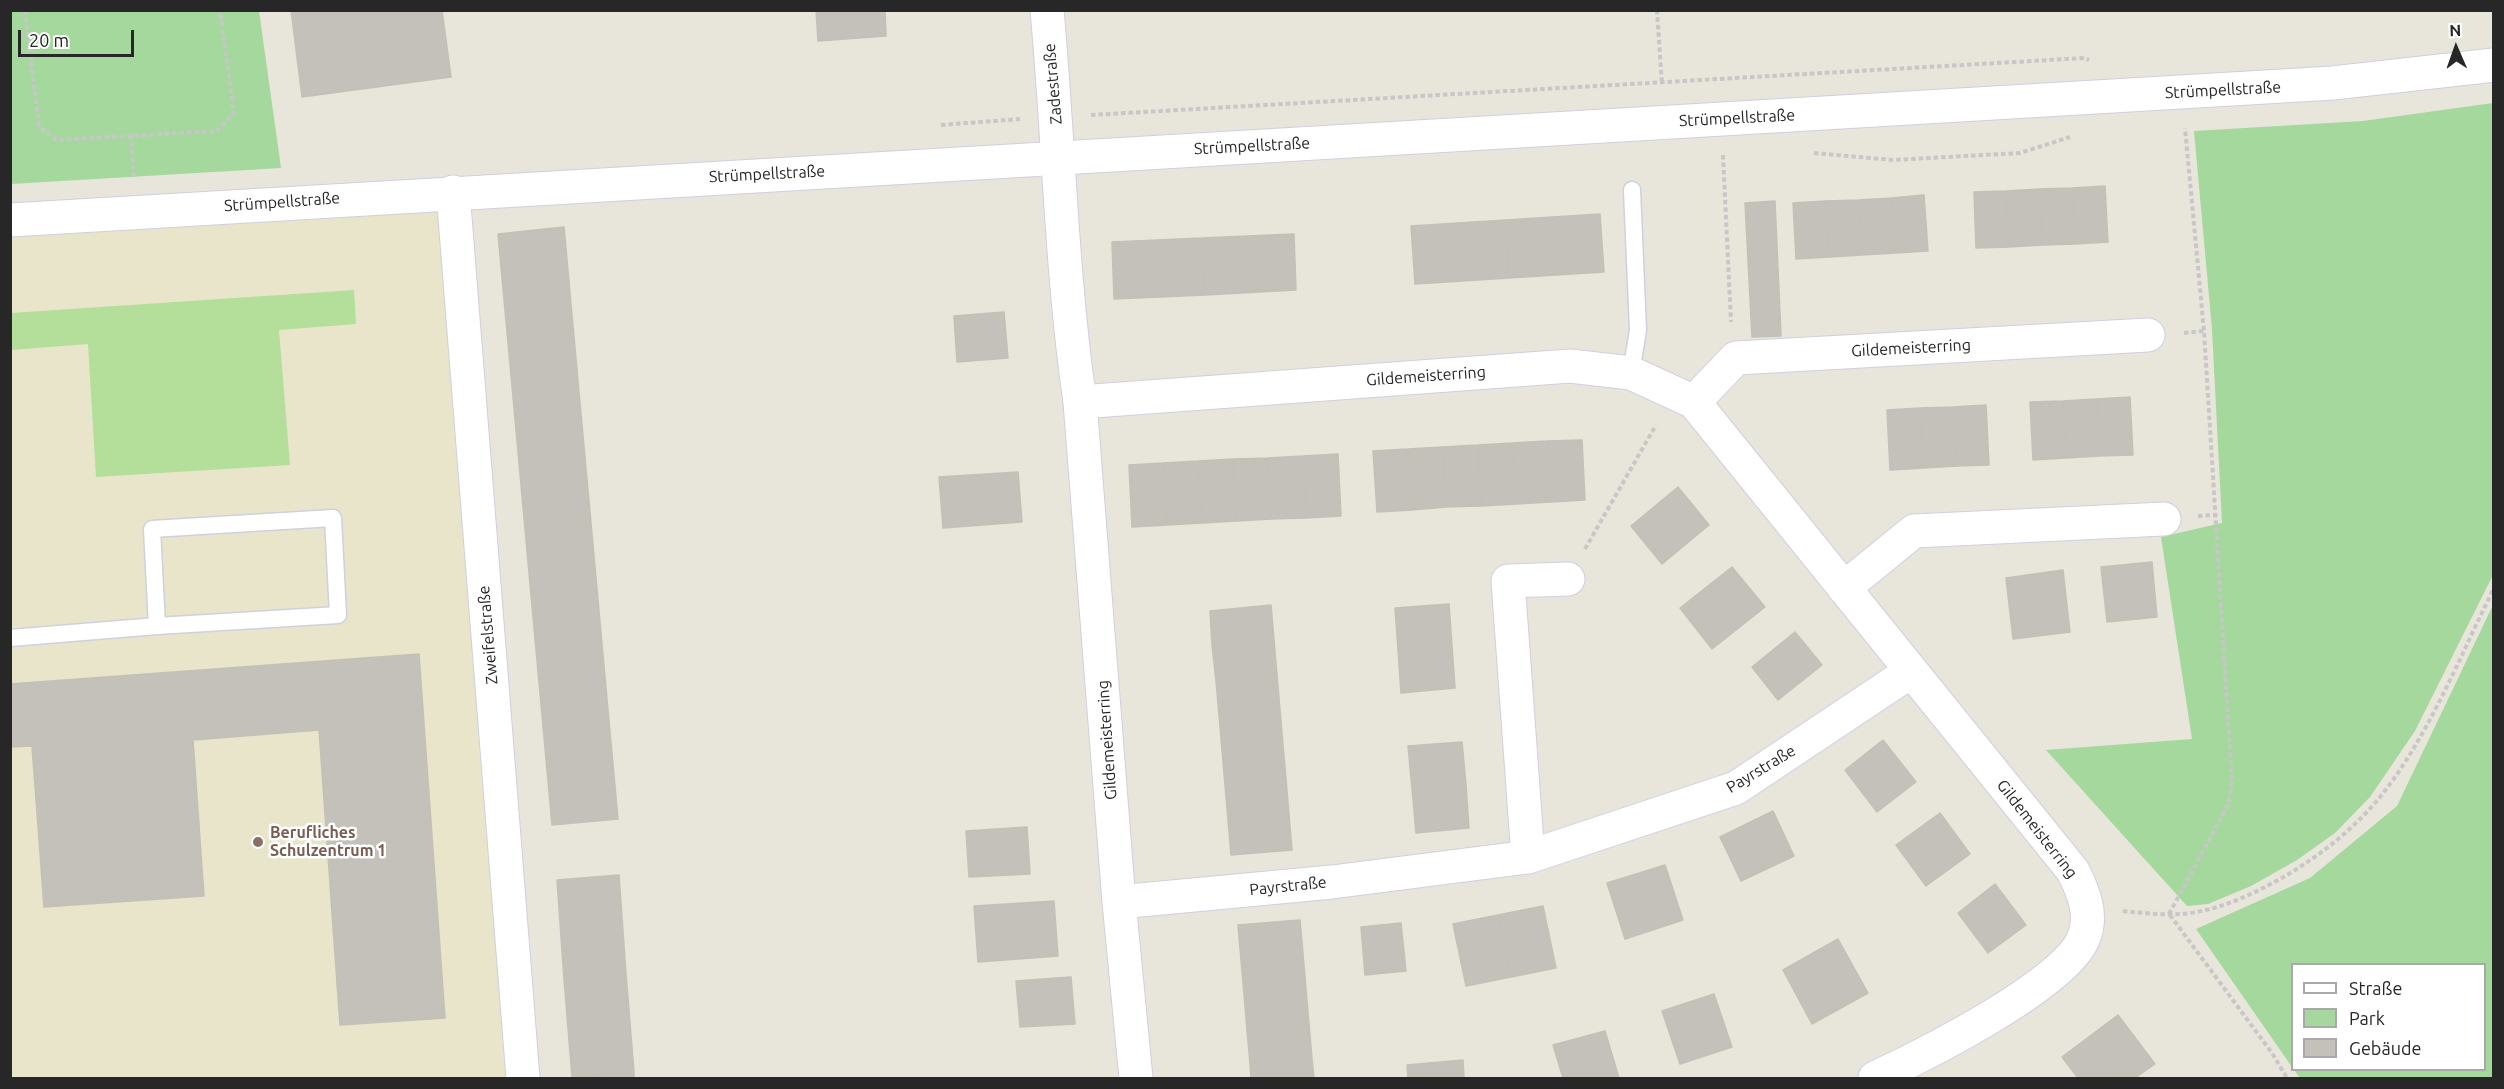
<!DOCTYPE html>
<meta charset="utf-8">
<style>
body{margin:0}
#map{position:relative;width:2504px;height:1089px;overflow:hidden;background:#e8e5da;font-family:Ubuntu,sans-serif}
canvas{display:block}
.frame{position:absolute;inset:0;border:12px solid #272727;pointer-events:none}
.legend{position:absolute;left:2291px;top:963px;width:195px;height:108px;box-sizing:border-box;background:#fff;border:2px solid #a9a9a9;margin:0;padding:8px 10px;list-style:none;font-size:18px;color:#272727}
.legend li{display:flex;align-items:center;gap:12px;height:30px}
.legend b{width:30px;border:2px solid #a9a9a9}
.north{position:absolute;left:2426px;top:18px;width:60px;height:60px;-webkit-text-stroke:4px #fff;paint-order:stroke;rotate:358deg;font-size:16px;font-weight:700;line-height:24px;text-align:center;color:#272727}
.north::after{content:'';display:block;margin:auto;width:21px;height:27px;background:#272727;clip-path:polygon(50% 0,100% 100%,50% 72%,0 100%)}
.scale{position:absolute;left:18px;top:30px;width:116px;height:27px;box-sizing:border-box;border:3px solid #272727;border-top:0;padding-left:8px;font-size:18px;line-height:21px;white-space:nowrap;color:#272727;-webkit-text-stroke:4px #fff;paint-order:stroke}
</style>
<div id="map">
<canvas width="2504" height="1089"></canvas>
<div class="frame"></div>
<ul class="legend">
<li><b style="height:8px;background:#fff"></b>Straße</li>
<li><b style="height:16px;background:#a4d89d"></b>Park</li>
<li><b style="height:16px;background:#c3c1ba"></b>Gebäude</li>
</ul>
<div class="north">N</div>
<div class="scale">20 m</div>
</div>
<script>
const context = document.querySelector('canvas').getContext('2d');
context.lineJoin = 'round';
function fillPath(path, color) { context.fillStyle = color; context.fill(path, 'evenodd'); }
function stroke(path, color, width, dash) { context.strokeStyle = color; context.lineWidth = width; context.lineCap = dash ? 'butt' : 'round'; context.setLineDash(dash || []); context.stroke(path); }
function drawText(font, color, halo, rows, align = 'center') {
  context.font = font + ' Ubuntu,sans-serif'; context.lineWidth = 5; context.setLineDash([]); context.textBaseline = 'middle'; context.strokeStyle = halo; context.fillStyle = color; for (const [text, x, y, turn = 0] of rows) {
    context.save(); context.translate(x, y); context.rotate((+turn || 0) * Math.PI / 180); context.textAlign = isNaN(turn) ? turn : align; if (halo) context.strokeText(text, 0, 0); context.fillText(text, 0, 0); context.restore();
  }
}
fillPath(new Path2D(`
 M453,192L523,1078H11V220Z`), '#e8e5cb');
fillPath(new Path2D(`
 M11,10L259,11L281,168L11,184Z
 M2493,103V575L2415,731L2370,797L2335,833L2297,860L2251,886L2208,904L2187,906L2046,750L2192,739L2161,537L2222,523L2212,329L2194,131L2363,121Z
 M2493,605V1078H2300L2294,1070H2484V964H2292V1067L2196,929L2310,878L2397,806Z`), '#a4d89d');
fillPath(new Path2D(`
 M354,290L356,324L279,330L290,465L96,477L88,344L11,350V313Z`), '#b3df9a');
const building = new Path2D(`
 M291,10H442L451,77L302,97Z
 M816,10H885L886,36L818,41Z
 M2105,186L2108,242L2075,244L2072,188Z
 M2072,188L2075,244L2042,245L2039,189Z
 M2039,189L2042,245L2009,247L2006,191Z
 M2006,191L2009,247L1976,248L1974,192Z
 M1924,195L1928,251L1895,253L1892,198Z
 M1892,198L1895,253L1862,255L1859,200Z
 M1859,200L1862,255L1829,257L1826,201Z
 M1775,201L1781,336L1752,337L1745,203Z
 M1826,201L1829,257L1796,259L1793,203Z
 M1600,214L1604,272L1509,278L1506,220Z
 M1506,220L1509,278L1415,284L1411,226Z
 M564,227L573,326L507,332L498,234Z
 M1294,234L1296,290L1205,295L1202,238Z
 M1202,238L1205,295L1114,299L1112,242Z
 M1004,312L1008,358L957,362L954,316Z
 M573,326L582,425L516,430L507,332Z
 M2130,397L2133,455L2099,456L2097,399Z
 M2097,399L2099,456L2066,458L2063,401Z
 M2063,401L2066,458L2033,460L2030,402Z
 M1986,405L1989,465L1957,466L1953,407Z
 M1953,407L1957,466L1923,468L1920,408Z
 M1920,408L1923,468L1890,470L1887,410Z
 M582,425L591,523L525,529L516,430Z
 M1582,440L1585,500L1551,502L1547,441Z
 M1547,441L1551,502L1516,504L1512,443Z
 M1512,443L1516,504L1481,506L1478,445Z
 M1478,445L1481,506L1446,507L1443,447Z
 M1443,447L1446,507L1412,510L1408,449Z
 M1408,449L1412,510L1377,512L1373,451Z
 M1338,454L1341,516L1306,518L1303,456Z
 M1303,456L1306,518L1271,519L1268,458Z
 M1268,458L1271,519L1236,521L1233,459Z
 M1233,459L1236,521L1202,523L1198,461Z
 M1198,461L1202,523L1167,525L1164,463Z
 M1164,463L1167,525L1132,527L1129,465Z
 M1018,472L1022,522L943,528L939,477Z
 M1678,487L1709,525L1662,564L1631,526Z
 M591,523L600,622L534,628L525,529Z
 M2152,562L2157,617L2107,622L2101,567Z
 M1732,567L1765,607L1712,649L1680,608Z
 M2063,570L2070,632L2013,639L2006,578Z
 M1449,604L1452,646L1398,650L1395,608Z
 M1271,605L1274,640L1212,645L1210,611Z
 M600,622L609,721L543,726L534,628Z
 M1795,632L1822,665L1778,700L1752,667Z
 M1274,640L1277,675L1216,681L1212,645Z
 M1452,646L1455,688L1401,693L1398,650Z
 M419,654L445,1018L340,1025L319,730L193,740L204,896L44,907L32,746L10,747V684Z
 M1277,675L1280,710L1219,715L1216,681Z
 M1280,710L1283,745L1222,750L1219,715Z
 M609,721L618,819L552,825L543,726Z
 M1883,740L1916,782L1877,812L1845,770Z
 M1462,742L1466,785L1412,789L1408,746Z
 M1283,745L1286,779L1225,785L1222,750Z
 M1286,779L1289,815L1228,820L1225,785Z
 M1466,785L1469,828L1416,833L1412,789Z
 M1773,811L1794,856L1741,881L1720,837Z
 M1940,813L1970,854L1926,886L1896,845Z
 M1289,815L1292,850L1231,855L1228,820Z
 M1027,827L1030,874L969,877L966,831Z
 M1665,865L1683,920L1625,939L1607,883Z
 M619,875L626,974L564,979L557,880Z
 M1995,884L2026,925L1988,953L1958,913Z
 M1054,901L1058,956L978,962L974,906Z
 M1543,906L1556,968L1511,977L1498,915Z
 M1498,915L1511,977L1466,986L1453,924Z
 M1300,920L1303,954L1241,960L1238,925Z
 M1401,923L1406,971L1365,975L1361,927Z
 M1838,939L1868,993L1812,1024L1783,970Z
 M1303,954L1306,989L1244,994L1241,960Z
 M626,974L634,1072L572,1077L564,979Z
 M1071,977L1075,1024L1020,1027L1016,981Z
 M1306,989L1309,1024L1247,1030L1244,994Z
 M1714,994L1732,1047L1680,1064L1662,1011Z
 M2118,1015L2155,1064L2135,1078H2122L2090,1036Z
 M1309,1024L1312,1059L1250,1064L1247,1030Z
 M1605,1031L1619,1078H1563L1553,1045Z
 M2090,1036L2122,1078H2078L2062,1057Z
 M1312,1059L1314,1078H1251L1250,1064Z
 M1463,1060L1464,1078H1408L1407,1065Z
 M634,1072V1078H572V1077Z`);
fillPath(building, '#c3c1ba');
stroke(building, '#c3c1b4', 1.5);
const lane = new Path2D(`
 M1631,373L1638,330L1632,190
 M333,518L338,615L157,626L152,529Z
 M10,638L157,626`);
const street = new Path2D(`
 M1047,10C1059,141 1061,272 1080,402L1119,902L1136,1078
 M453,192L523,1078
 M1080,402L1570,366L1631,373L1694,402L2073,871C2083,891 2093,914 2084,937C2067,984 1922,1056 1875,1078
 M1694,402L1736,358L2148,335
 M1844,588L1914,531L2164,519
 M1528,857L1508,581L1568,579
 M1119,902L1332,882L1528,857L1736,788L1910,672`);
const secondary = new Path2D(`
 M10,220L2333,83L2494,65`);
stroke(lane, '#d0d0de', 19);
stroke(street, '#d0d0de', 35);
stroke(secondary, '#d0d0de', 35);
stroke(new Path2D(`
 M25,10L39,126L56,140L217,131L234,113L220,10
 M1657,10L1662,85
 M1091,115L2084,58L2089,60
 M941,125L1020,119
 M131,135L134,178
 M1814,153L1893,160L2020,153L2070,137
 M1723,155L1731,322
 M2184,333L2204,331
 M2198,516L2215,515
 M1585,549L1656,425
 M2123,911C2145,913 2168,916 2191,913C2223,908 2251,895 2280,879C2315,859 2348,834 2375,803C2426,743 2459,658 2494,588
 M2169,914L2228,805L2232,783L2204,331L2185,128
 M2170,915L2272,1053L2287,1078`), '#c7c7c7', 4, [4.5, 3]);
stroke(lane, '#fff', 16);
stroke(street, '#fff', 33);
stroke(secondary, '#fff', 33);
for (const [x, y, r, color] of [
 [258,842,6,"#8d6e63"]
]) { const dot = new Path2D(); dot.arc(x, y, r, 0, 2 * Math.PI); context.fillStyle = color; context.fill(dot); stroke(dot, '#fff', 2); }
drawText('16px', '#272727', '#fff', [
 ["Zadestraße",1053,84,-95],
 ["Strümpellstraße",2223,90,-3],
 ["Strümpellstraße",1737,118,-3],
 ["Strümpellstraße",1252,146,-3],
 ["Strümpellstraße",767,174,-3],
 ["Strümpellstraße",282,202,-4],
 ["Gildemeisterring",1911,348,-3],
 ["Gildemeisterring",1426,376,-4],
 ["Zweifelstraße",488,635,-95],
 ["Gildemeisterring",1107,740,-94],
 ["Payrstraße",1761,769,-31],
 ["Gildemeisterring",2037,829,52],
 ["Payrstraße",1288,886,-6]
]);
drawText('bold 16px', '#785e54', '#fff', [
 ["Berufliches",270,833],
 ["Schulzentrum 1",270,851]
], 'left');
</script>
